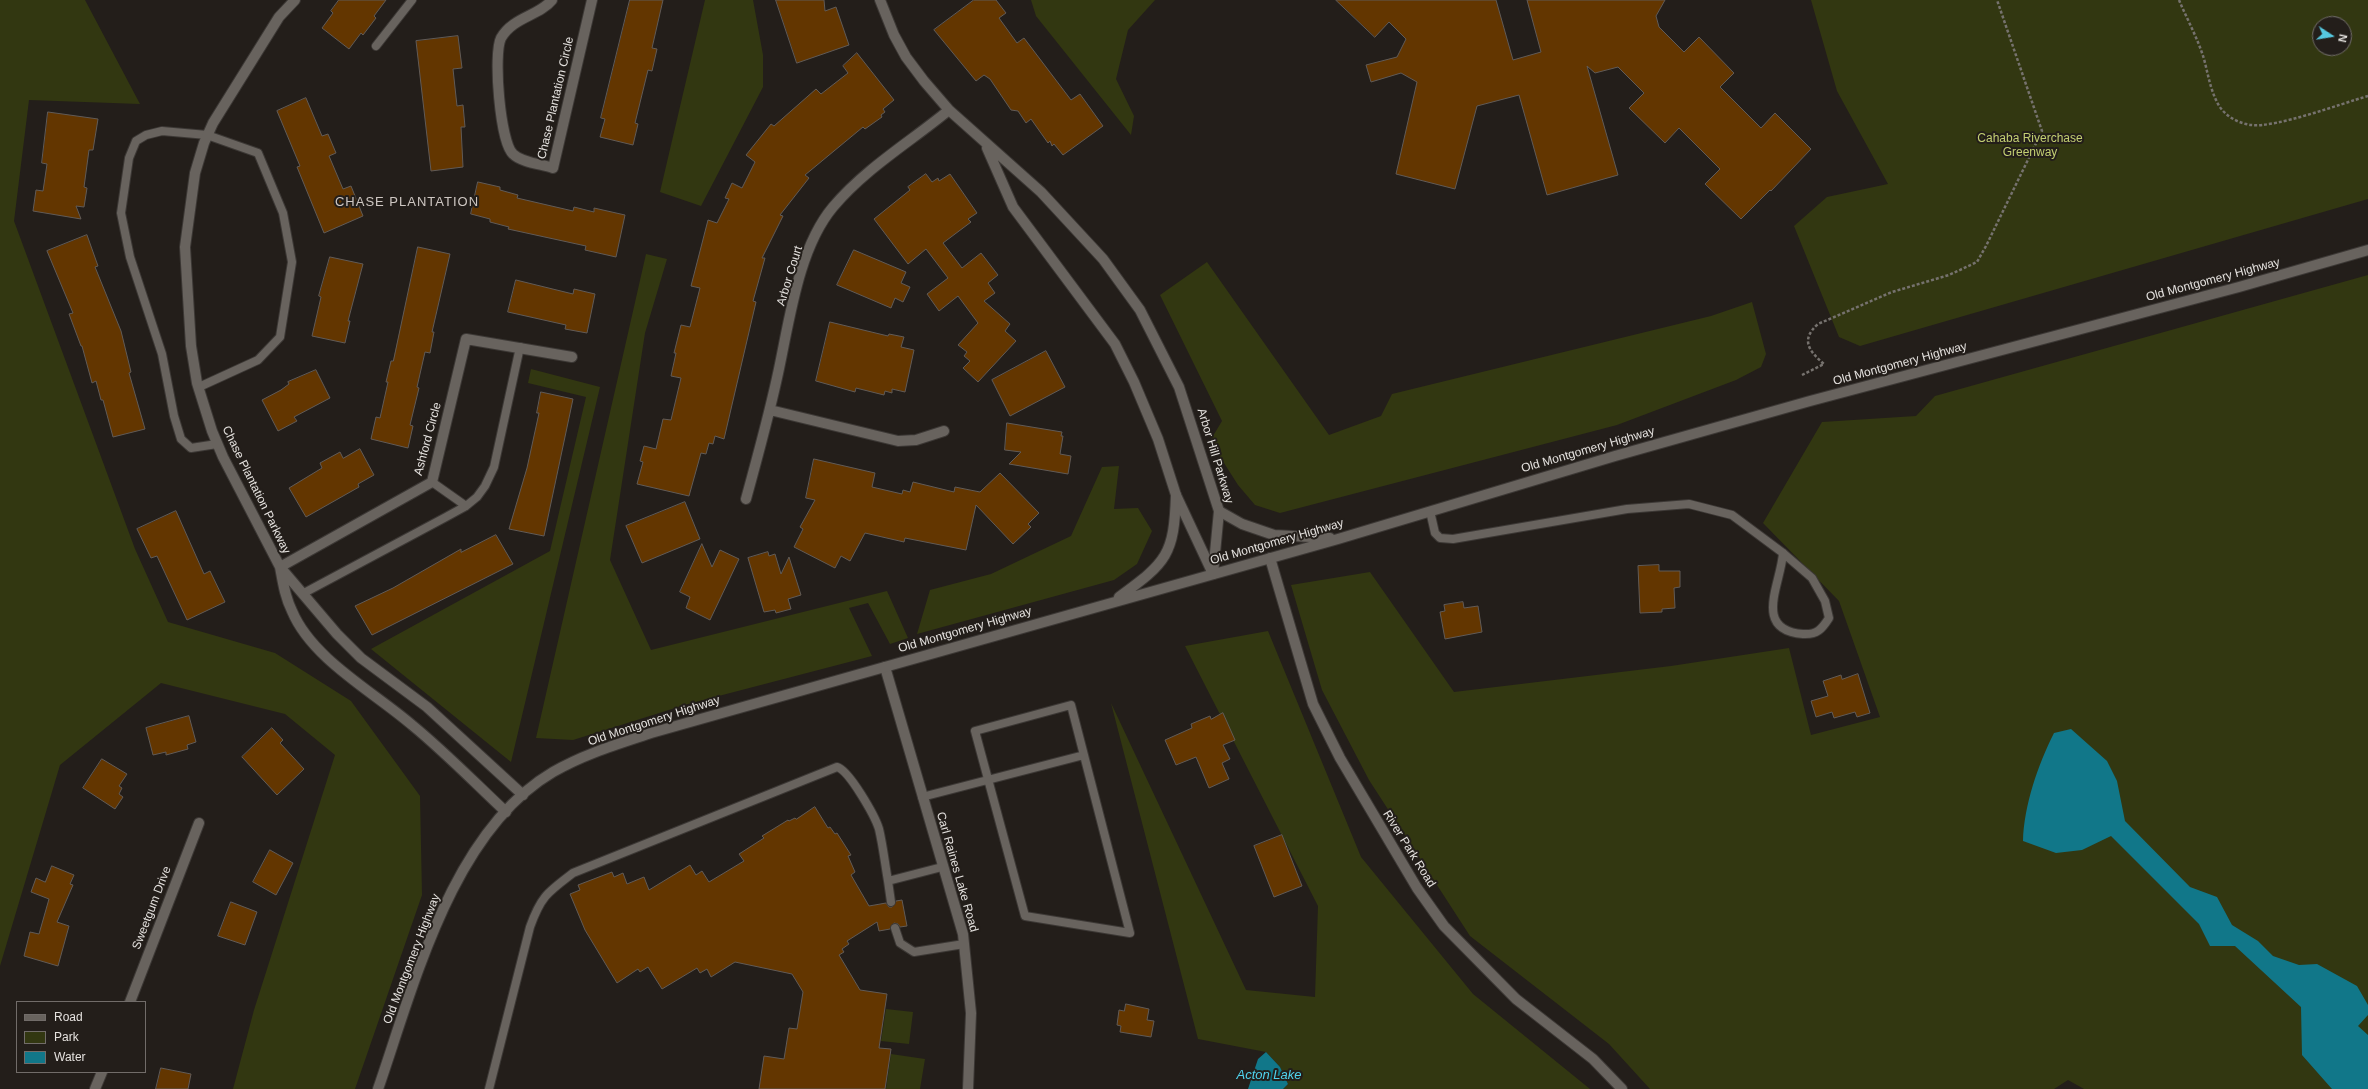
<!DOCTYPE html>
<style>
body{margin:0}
#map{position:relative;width:2368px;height:1089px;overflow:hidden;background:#231e1a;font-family:Arial,sans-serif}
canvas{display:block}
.legend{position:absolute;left:16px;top:1001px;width:130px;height:72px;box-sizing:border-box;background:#231e1a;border:1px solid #716c69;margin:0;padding:5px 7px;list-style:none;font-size:12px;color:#e5e2df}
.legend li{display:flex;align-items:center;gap:8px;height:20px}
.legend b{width:20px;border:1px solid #716c69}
.north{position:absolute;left:2312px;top:16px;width:40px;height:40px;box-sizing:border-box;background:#231e1a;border:1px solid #716c69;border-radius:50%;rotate:102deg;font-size:11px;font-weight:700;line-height:16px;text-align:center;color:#e5e2df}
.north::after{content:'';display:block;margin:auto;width:14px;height:18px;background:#56c9e1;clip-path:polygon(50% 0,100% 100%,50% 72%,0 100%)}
</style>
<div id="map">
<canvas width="2368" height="1089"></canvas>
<ul class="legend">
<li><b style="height:5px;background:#68635e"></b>Road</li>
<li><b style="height:11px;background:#323711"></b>Park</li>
<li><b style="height:11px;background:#117789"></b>Water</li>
</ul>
<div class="north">N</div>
</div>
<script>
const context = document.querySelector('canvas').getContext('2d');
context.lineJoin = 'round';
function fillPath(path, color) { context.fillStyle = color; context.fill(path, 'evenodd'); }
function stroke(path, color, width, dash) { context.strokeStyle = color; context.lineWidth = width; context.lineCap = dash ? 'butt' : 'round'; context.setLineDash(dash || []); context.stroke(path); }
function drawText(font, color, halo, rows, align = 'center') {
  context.font = font + ' Arial,sans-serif'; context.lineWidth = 4; context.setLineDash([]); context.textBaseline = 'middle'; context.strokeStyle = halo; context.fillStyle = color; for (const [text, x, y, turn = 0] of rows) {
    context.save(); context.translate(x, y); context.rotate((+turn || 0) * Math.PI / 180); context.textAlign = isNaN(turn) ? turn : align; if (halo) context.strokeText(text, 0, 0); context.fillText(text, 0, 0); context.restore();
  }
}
fillPath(new Path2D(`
 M0,0H85L140,104L29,100L14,221L135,549L168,622L275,653L351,701L420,796L422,895L355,1089H233L254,1010L335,755L285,714L161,683L60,765L0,966Z
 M705,0H753L763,55V87L701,206L660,192Z
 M1031,0H1155L1128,30L1116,79L1134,116L1131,135L1036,16Z
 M1811,0H2368V199L1860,346L1839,337L1794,226L1827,197L1888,184L1837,91ZM2320,24H2344V48H2320Z
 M646,254L667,259L645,333L610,560L651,650L887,591L908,638L890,644L868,603L849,608L872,656L688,704L573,740L536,738Z
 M1207,262L1329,435L1381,416L1392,394L1711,316L1752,302L1766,354L1761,367L1736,380L1617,425L1280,513L1255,505L1238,485L1210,441L1222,421L1160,295Z
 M2368,275V1089H2084L2068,1080L2054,1089H1650L1609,1044L1470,936L1369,780L1322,690L1291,585L1370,572L1454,692L1671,666L1789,648L1811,735L1880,717L1839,601L1763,523L1822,422L1916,416L1935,396Z
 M531,369L600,387L511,762L371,649L550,551L586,397L528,383Z
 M1119,466L1114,509L1138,508L1152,531L1137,564L1114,580L917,634L930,590L991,574L1071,536L1102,467Z
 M1268,631L1361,857L1473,994L1590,1089H1283L1288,1084L1280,1067L1266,1052L1198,1039L1111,703L1246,990L1315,997L1318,906L1185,646Z
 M886,1009L913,1012L909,1044L881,1041Z
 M891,1054L925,1059L920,1089H886Z`), '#323711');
fillPath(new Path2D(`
 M2071,729L2107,761L2117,781L2125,821L2190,887L2217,897L2232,925L2258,941L2273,956L2299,965L2317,964L2357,986L2368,1005V1015L2358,1026L2368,1035V1089H2332L2302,1055L2301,1007L2235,946H2210L2199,924L2111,836L2082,850L2056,853L2023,841C2024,805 2038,765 2054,733Z
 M1266,1052L1280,1067L1288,1084L1283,1089H1248L1258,1059Z`), '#117789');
const building = new Path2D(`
 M339,0H386L374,16L376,18L363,35L361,33L349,49L322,28L333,13L331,11Z
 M630,0H663L652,48L657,49L652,71L648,70L635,123L638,124L633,145L600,137L605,119L601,118Z
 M776,0H824L825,11L836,7L849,45L797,63Z
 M974,0H996L1006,13L999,18L1017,43L1024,38L1071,100L1080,94L1103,126L1063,155L1054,144L1052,146L1050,141L1048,143L1031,119L1026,123L1018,111L1011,110L990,79L984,75L976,81L934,30Z
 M1336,0H1496L1513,60L1541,52L1527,0H1665L1656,16L1659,27L1684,52L1699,37L1734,73L1720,87L1761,128L1775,113L1811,149L1771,191L1770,190L1741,219L1705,184L1720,169L1679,128L1665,143L1629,108L1644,93L1618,67L1595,73L1587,66L1618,175L1547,195L1519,95L1477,106L1455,189L1396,174L1417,82L1401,73L1371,82L1366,65L1397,57L1406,39L1389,22L1375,37Z
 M458,36L462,68L453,69L457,106L463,105L465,127H461L463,167L431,171L416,41Z
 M857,53L894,100L883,109L885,112L881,115L882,117L865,129L863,127L805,175L809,178L780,215L783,216L762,258H765L753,301L756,302L724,439L715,436L713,444L709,443L706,454L701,453L689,496L637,484L643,462L640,461L644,446L656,449L663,419L671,420L681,378L671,376L676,353H674L681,325L690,327L700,288L691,286L708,220L717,223L729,199L725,198L732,183L742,188L755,162L746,155L771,124L774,126L816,89L821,94L848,73L843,66Z
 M306,98L322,136L328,134L336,153L329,156L343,189L351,186L363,216L324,233L297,167L300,166L277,111Z
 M48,112L98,119L93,150H89L84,187L87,188L84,207L76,206L81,219L33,211L36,190L43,191L47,164L42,163Z
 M926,174L932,182L938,178L939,181L950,174L977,213L968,219L971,222L943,243L962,268L981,253L998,275L988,283L995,293L984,301L1010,324L1005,331L1016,341L978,382L963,368L970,361L964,356L967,352L958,345L978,323L958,296L939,311L927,294L948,278L926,249L908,264L874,219L910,190L908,187Z
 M478,182L500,187V190L518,195L517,198L573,211L574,207L594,212V208L625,215L616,257L585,250L586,246L508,229L509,227L490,222V219L471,214Z
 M87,235L98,266L95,267L121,331L131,372L129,373L145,429L113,437L103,400H101L96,381L92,383L82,346H81L69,314L73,313L47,251Z
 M418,247L450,254L432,332H434L430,353L425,352L417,387L419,388L410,425L413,426L408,448L371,439L376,417L380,418L388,382H386L391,361H393Z
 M854,250L906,272L901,283L910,287L903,302L895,298L891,308L837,285Z
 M330,257L363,264L348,321H350L345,343L312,336L321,297L319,296Z
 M516,280L573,294L574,289L595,294L587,333L565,329L566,325L508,312Z
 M830,322L888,336L889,334L904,337L901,347L914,350L905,392L892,389V393L885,391L884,395L856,388L855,392L816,381Z
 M1046,351L1065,387L1010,416L992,380Z
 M316,370L330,398L294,417L297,421L278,431L262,400L281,390L289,384L288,382Z
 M541,392L573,399L544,536L509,529L527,468L539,413H537Z
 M1007,423L1062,432L1061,436H1063L1060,454L1071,456L1068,474L1009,464L1021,452L1005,450Z
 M360,449L374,475L358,484L359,487L306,517L289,488L322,468L320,463L340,452L343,458Z
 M814,459L875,473L872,487L902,494L903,490L910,492L913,482L954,492L955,487L980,492L1000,473L1039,513L1028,524L1031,527L1013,544L976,505L966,550L905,538L904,542L865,533L850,561L841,556L835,568L794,547L803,529L800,527L815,500L806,498Z
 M685,502L700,539L642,563L626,526Z
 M176,511L204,574L210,571L225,602L187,620L157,556L151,558L137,529Z
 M496,535L513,564L372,635L355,606L393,588L461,549V552Z
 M702,544L712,567L720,550L739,559L710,620L686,608L690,597L680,592Z
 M768,552L769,556L775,554L781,574L789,557L801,595L788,599L791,609L776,613L775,610L764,612L748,558Z
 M1659,565V571H1680V587L1674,588L1675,608L1662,609V612L1640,613L1638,566Z
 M1463,602L1464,608L1478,606L1482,632L1445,639L1440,612L1445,611L1444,605Z
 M1858,674L1870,713L1857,717L1855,712L1834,718L1832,712L1816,717L1811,701L1828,696L1823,681L1841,675L1842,679Z
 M1223,713L1235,740L1223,745L1230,759L1222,763L1229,779L1209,788L1196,757L1176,765L1165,740L1192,728L1191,724L1210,716L1211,719Z
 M189,716L196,742L187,745L188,749L166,755V752L153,755L146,728Z
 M272,728L283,740L280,743L304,769L277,795L242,757Z
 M102,759L127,774L119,786L122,788L119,794L123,797L115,809L83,788Z
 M815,807L828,828L830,827L835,834L837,833L851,855L848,856L855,872L851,875L869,906L886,903L889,907H892L896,901L902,900L907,926L900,927L898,924L894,923L890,929L879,931L877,922L847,941L849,944L842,949L844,952L839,955L860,990L887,994L879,1048L891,1049L885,1089H759L764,1056L784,1059L789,1028L797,1029L803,992L792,974L735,962L711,977L707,969L700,973L697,968L662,989L648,967L640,972L638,969L617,983L585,930L570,894L580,890L578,885L612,872L614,877L623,873L627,884L644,877L649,890L690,865L696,875L702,871L709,882L744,861L739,854L764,838L762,836L788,820L789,821L795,818L796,819Z
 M1282,835L1302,886L1274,897L1254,846Z
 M270,850L293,863L276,895L253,882Z
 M52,866L74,875L70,884L73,885L57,922L69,926L58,966L24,956L30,932L39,934L49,899L31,892L36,878L45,882Z
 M231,902L257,912L245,945L218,936Z
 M1126,1004L1149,1009L1147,1020L1154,1021L1151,1037L1120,1032L1121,1026L1117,1025L1119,1010L1124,1011Z
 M161,1068L191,1074L188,1089H156Z`);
fillPath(building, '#633600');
stroke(building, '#615b57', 1);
const service = new Path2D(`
 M376,46L412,0
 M199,387L258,360L280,337L292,262L283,213L258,153L207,135L162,131L146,135L136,141L129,158L121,213L130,257L162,354L174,416L181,439L191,448L217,444
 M432,482L466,506
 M1430,511L1435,533L1440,538L1453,539L1627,509L1689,504L1732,515L1783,553L1812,578L1825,601L1829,618C1822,629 1817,635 1803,634C1752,630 1781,584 1783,553
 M304,593L446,517L466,506L477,497L485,486L494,467L520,347
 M1071,705L1130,933L1025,916L975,731Z
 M922,797L1084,755
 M888,881L891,902
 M895,928L900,943L914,952L964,944
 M489,1089L530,927C541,896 548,892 573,873L837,767C849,770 875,816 879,829C883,846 885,864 888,881L942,867`);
const minor = new Path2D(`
 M295,0L279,17L213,123L204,143L195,173L185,247L191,346L197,383L212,431L223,457L280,567L337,634L361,658L427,707L523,795
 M552,0C539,16 513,17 501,38C493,54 500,142 513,154C522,163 542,164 553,168L592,0
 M880,0L894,35L906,57L924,81L949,110L1041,192L1103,259L1140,310L1179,387L1219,511L1213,574
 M987,148L1013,207L1115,344L1134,382L1158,439L1176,495L1213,574
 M770,410L898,441L916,440L944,431
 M746,499C757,459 768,419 777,378C789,325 797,250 833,207C866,168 910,142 949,110
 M1270,558L1313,704L1340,758L1417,888L1444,926L1516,999L1593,1059L1622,1089
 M280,567L432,482L466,339L572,357
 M280,567C283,583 285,597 292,611C312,659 374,692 412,725C445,752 475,783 506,812
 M885,667L963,934L971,1013L968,1089
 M130,1002L199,823
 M95,1089L102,1072`);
const tertiary = new Path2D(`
 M1219,511L1242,524L1274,535L1330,538
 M1119,597C1167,562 1174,555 1176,495
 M378,1089C414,985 452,831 553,772C584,754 618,744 651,733L1338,539L1615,456L1810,401L2239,287L2368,250`);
stroke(service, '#3c3835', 10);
stroke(minor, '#3c3835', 12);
stroke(tertiary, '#3c3835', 12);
stroke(new Path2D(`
 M2179,0C2187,19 2198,39 2204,59C2208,74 2210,88 2217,102C2223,115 2237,123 2251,125C2276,128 2340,104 2368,96
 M1802,375L1824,364C1809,351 1800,340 1818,324L1892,292L1949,275L1977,262L1986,246L2042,131L1997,0`), '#76726e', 2.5, [3, 2]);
stroke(service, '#68635e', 8);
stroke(minor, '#68635e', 10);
stroke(tertiary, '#68635e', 10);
drawText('12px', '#e5e2df', '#231e1a', [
 ["Chase Plantation Circle",556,98,-77],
 ["Arbor Court",790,276,-73],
 ["Old Montgomery Highway",2213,280,-15],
 ["Old Montgomery Highway",1900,364,-15],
 ["Ashford Circle",428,439,-75],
 ["Old Montgomery Highway",1588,450,-16],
 ["Arbor Hill Parkway",1215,456,73],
 ["Chase Plantation Parkway",256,490,64],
 ["Old Montgomery Highway",1277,542,-16],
 ["Old Montgomery Highway",965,630,-16],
 ["Old Montgomery Highway",654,721,-18],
 ["River Park Road",1409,849,58],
 ["Carl Raines Lake Road",957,872,74],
 ["Sweetgum Drive",152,908,-69],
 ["Old Montgomery Highway",412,959,-69]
]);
drawText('12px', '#c3cf72', '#231e1a', [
 ["Cahaba Riverchase",2030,139],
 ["Greenway",2030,153]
]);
context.letterSpacing = '1px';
drawText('13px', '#cec7c2', '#231e1a', [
 ["CHASE PLANTATION",407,202]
]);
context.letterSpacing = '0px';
drawText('italic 13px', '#50d3ee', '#231e1a', [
 ["Acton Lake",1269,1075]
]);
</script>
